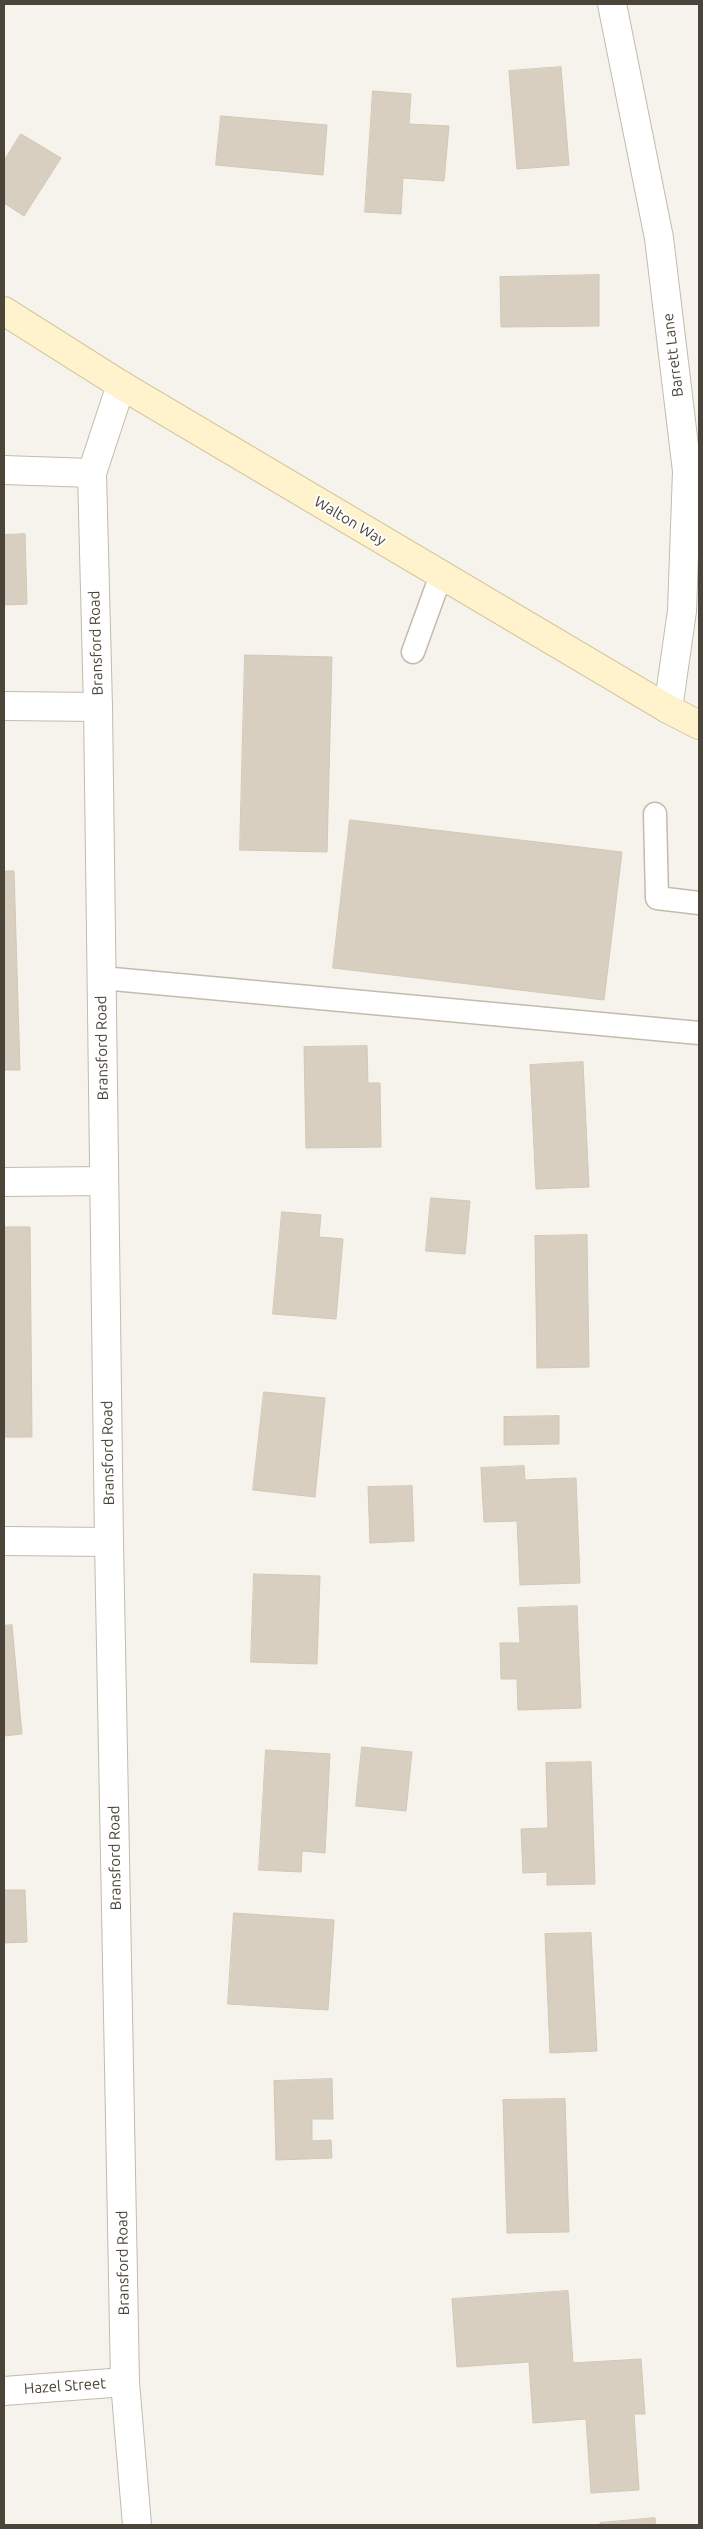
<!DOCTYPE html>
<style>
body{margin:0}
#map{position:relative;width:703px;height:2529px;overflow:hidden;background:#f6f3ec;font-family:Ubuntu,sans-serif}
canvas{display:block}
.frame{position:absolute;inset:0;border:5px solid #4b4439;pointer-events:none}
</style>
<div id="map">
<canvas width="703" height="2529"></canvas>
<div class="frame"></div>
</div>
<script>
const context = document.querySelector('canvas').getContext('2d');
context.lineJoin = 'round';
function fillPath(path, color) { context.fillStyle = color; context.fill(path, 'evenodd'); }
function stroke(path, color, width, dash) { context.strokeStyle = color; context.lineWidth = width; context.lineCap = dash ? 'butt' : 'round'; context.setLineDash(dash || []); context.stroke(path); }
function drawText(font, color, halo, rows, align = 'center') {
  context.font = font + ' Ubuntu,sans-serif'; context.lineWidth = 4; context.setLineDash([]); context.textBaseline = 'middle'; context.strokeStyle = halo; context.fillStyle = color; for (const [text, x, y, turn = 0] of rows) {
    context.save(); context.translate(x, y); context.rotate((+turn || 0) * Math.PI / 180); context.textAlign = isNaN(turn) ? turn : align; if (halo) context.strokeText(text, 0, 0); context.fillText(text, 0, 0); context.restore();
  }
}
const building = new Path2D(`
 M561,67L569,165L517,169L509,71Z
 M373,91L411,94L409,124L449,126L444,181L403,178L401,214L365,212Z
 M221,116L327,125L323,175L216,165Z
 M21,134L61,158L24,216L4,203V161Z
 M599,275V326L501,327L500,277Z
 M25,534L27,604L4,605V535Z
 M245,655L332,657L327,852L240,850Z
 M350,820L622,852L604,1000L333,968Z
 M4,871H14L20,1070H4Z
 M367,1046L368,1083H380L381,1147L306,1148L304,1047Z
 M583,1062L589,1187L536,1189L530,1065Z
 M431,1198L470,1201L465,1254L426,1251Z
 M282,1212L321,1215L319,1237L343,1239L336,1319L273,1314Z
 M4,1227H30L32,1437H4Z
 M587,1235L589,1367L537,1368L535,1236Z
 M264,1392L325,1398L315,1497L253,1490Z
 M559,1416V1444L504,1445V1417Z
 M524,1466L525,1480L576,1478L580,1583L520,1585L517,1521L484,1522L481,1468Z
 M412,1486L414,1541L370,1543L368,1487Z
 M254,1574L320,1576L317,1664L251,1662Z
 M577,1606L581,1708L518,1710L517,1679H501L500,1643H520L518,1608Z
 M12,1625L22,1734L4,1736V1626Z
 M362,1747L412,1752L406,1811L356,1806Z
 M266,1750L330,1754L325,1853L302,1851L301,1872L259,1870Z
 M591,1762L595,1884L547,1885V1872L523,1873L521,1829L548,1828L546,1763Z
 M4,1890H25L27,1942L4,1943Z
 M234,1913L334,1920L328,2010L228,2004Z
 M591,1933L597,2051L550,2053L545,1934Z
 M332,2079L333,2119H312V2141L331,2140L332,2158L276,2160L274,2081Z
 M565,2099L569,2232L507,2233L503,2100Z
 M568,2291L573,2363L641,2359L645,2414H634L639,2490L591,2493L586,2419L533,2423L529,2362L457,2367L452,2299Z
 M655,2518L656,2525H600V2523Z`);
fillPath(building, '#d8cfc1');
stroke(building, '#d3c7b4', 1);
const service = new Path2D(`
 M413,652L441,575
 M655,814L657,898L699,903
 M102,978L699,1033`);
const minor = new Path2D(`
 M612,4L659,238L687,471L682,611L668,709
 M4,470L92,473
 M4,706L98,707
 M4,1182L104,1181
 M4,1541L109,1542
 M4,2391L125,2382`);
const tertiary = new Path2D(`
 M121,385L92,473L98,707L109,1542L125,2382L137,2525`);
const secondary = new Path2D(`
 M4,311L121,385L668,709L699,725`);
stroke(service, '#c2bbae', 25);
stroke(minor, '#c2bbae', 30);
stroke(tertiary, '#c2bbae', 30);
stroke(secondary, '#d6c79b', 30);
stroke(service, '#fff', 22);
stroke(minor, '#fff', 28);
stroke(tertiary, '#fff', 28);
stroke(secondary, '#fff3cd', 28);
drawText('15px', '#4b4439', '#fff', [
 ["Barrett Lane",673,355,-97],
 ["Walton Way",350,521,31],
 ["Bransford Road",96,643,-92],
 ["Bransford Road",102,1048,-91],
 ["Bransford Road",108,1453,-91],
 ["Bransford Road",115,1858,-91],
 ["Bransford Road",123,2263,-91],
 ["Hazel Street",65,2386,-4]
]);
</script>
